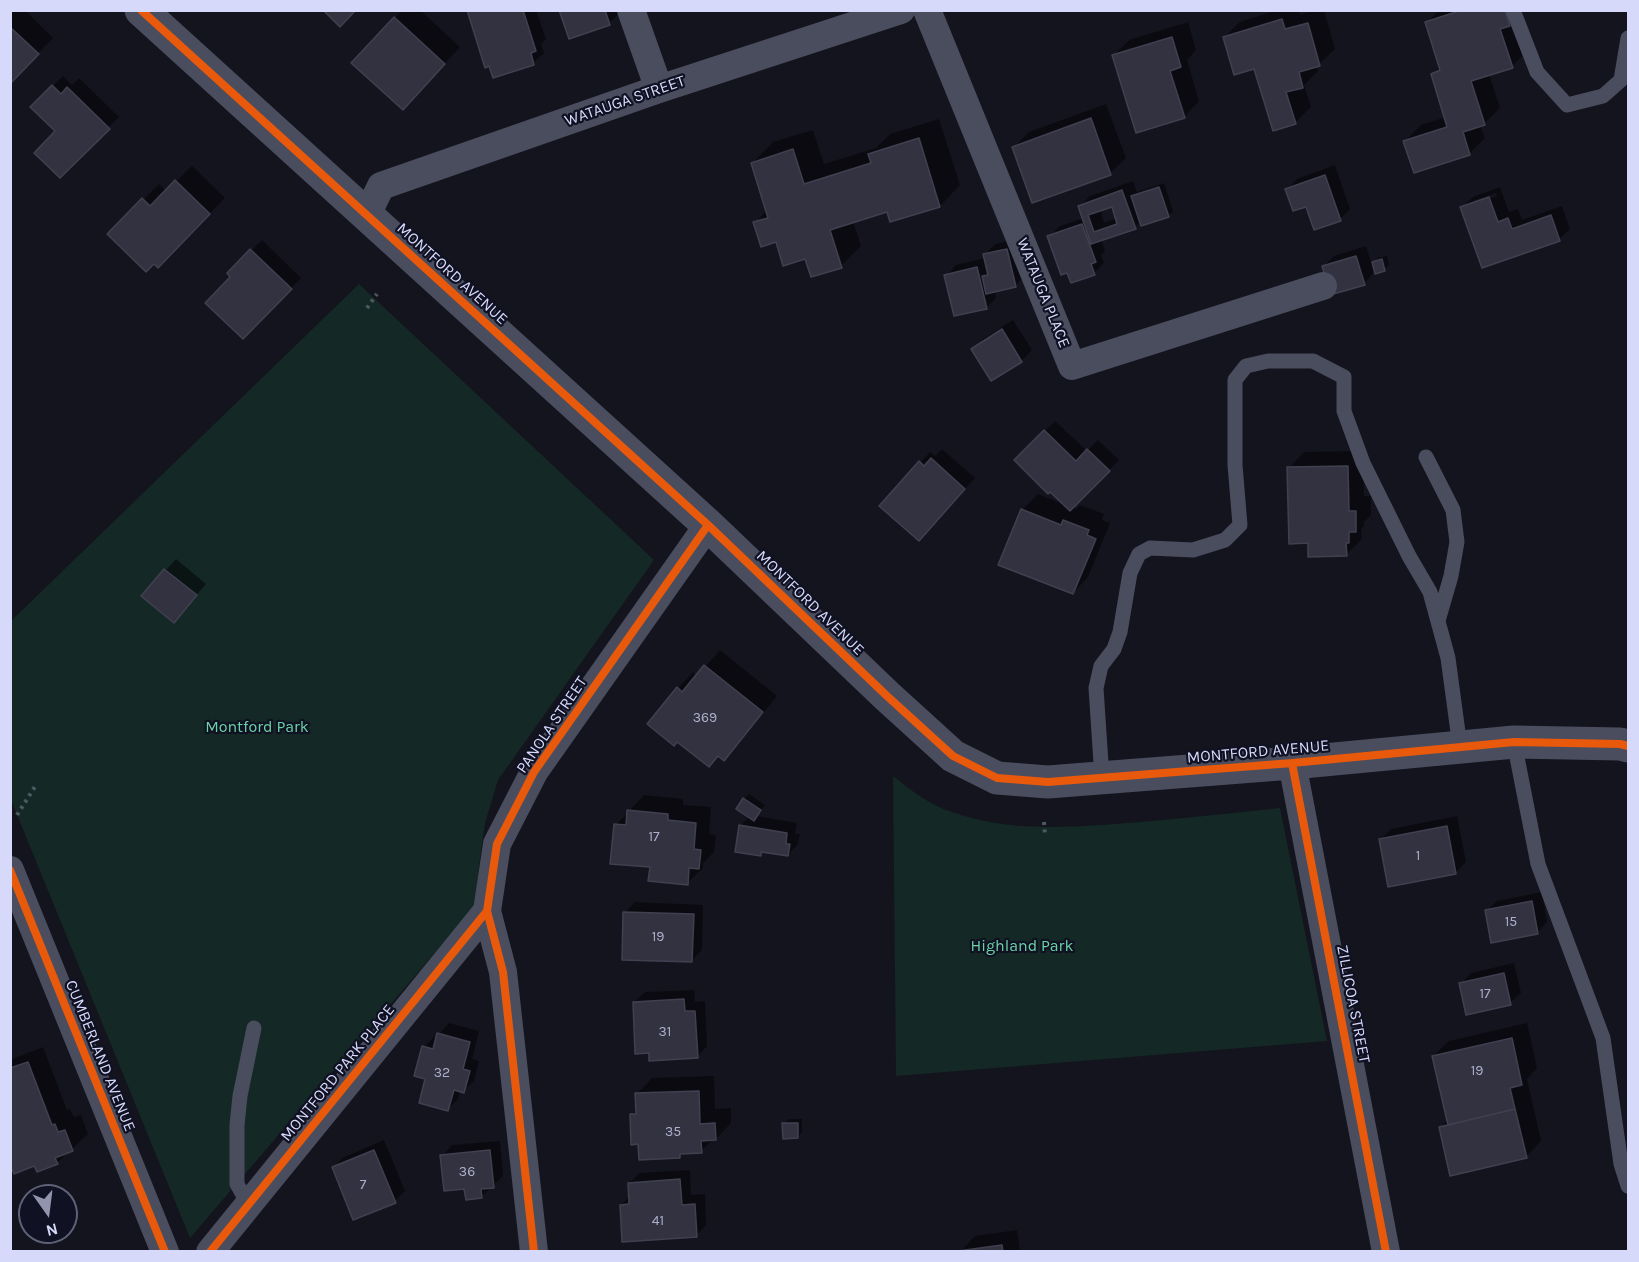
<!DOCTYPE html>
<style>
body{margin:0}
#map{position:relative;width:1639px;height:1262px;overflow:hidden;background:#14141e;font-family:Karla,sans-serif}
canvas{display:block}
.frame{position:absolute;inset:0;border:12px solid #d6d9fa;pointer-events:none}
.north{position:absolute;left:18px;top:1184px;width:60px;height:60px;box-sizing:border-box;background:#101122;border:2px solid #5f6178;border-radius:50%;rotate:166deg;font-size:16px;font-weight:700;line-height:24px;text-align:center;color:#d6d9fa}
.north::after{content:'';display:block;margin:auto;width:21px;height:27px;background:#9294ad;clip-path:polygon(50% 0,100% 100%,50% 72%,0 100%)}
</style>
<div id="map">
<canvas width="1639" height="1262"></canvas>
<div class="frame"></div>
<div class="north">N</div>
</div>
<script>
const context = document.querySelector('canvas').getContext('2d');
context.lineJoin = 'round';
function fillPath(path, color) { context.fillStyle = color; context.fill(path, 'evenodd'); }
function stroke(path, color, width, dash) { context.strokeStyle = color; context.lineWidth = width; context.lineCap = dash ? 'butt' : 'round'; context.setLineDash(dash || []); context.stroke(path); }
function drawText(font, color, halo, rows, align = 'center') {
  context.font = font + ' Karla,sans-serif'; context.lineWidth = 4.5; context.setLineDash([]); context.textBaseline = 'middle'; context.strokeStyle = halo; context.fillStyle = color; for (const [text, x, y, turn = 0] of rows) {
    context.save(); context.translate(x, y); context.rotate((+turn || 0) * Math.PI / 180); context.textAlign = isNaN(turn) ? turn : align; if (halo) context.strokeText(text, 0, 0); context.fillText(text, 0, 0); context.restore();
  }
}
fillPath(new Path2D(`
 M359,284L654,560L498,780L485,823L479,866L475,906L190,1238L11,800V621Z
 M893,776C912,791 931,806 955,813C1006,830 1051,828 1103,825C1162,821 1221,814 1280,808L1327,1041L896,1076Z`), '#142825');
fillPath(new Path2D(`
 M10,10H25L53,38L10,82Z
 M402,10H420L460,47L418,92L354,63Z
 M469,10H536L546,39L541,44L544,53L533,63Z
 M561,10H619L620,13L609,23Z
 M1277,10H1299L1300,15L1315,10H1324L1335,49L1319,64L1317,65L1318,71L1304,85L1311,107L1295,123L1255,67L1224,37L1240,22Z
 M1439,10H1523L1517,17L1527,51L1512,66L1489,74L1500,108L1484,124L1480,125L1485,138L1469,154L1405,141L1421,125L1446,117L1432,74L1441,66L1427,23Z
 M1188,22L1196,50L1187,60L1199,101L1184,117L1114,55L1129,40Z
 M63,76L72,85L79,78L119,117L60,176L57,131L32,107Z
 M1106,104L1126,158L1110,173L1013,148L1029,132Z
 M939,119L960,185L940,206L891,221L888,210L853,221L861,246L841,266L806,257L777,240L755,223L767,210L753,163L773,142L813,130L824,164L876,148L890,134Z
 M1335,165L1350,209L1340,219L1287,189L1297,179Z
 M192,166L225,198L158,266L109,234L159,184L166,191Z
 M1133,181L1137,192L1164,183L1173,211L1168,216L1141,221L1135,227L1101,239L1105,251L1101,255L1104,263L1094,273L1049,237L1060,226L1084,218L1080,206L1090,196ZM1113,205L1117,218L1104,223L1100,209Z
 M1500,187L1509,212L1518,209L1522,220L1562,206L1570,229L1559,239L1483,266L1462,207L1473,197ZM1496,193L1497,196L1473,204V201Z
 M1017,239L1025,276L1015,286L995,291L996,298L986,308L946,276L956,265L985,258L984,255L995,244Z
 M262,240L301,278L243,337L232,277L229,273Z
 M1366,246L1372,265L1378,258L1387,256L1389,265L1385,269L1374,272L1364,284L1323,267L1334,256Z
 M1013,320L1032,350L1022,360L992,379L973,349L983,339Z
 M1055,421L1087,451L1098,440L1119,460L1072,507L1076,509L1080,505L1104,514L1102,520L1110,523L1088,577L1073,593L1022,510L1038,494L1065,505L1016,460Z
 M942,449L975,478L929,529L881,506L930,452L935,456Z
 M1363,451L1364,496H1371V515L1364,522V526L1361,529L1362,539L1346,555L1309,541L1289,468L1304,452Z
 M176,559L206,584L174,621L143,596Z
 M720,650L777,696L739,743L724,759L719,755L709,765L678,688L693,672L697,676Z
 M749,794L765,805L756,816L797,823L795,834H800L798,844L788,855L764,851L760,855L740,826L750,816L744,799Z
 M644,795L683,799V805L711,807L709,834L716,835L714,852L703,863V868L687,883L651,866L616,825Z
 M1457,816L1466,862L1455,873L1381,839L1391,829Z
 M1542,892L1547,922L1537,933L1486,911L1497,901Z
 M635,902L703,905L702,950L692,960L625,913Z
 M1514,963L1521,993L1510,1003L1461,984L1471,973Z
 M694,990L695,1002L705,1001L707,1046L697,1057L634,1002L645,992Z
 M449,1023L479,1031L472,1059L479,1061L474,1081L463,1091L460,1090L458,1099L448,1109L427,1078L424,1047L434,1037L438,1038L439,1034Z
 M1527,1023L1537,1068L1527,1079L1541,1141L1526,1157L1440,1127L1448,1120L1433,1056L1449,1041Z
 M43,1047L67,1110L70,1109L74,1117L81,1115L88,1134L57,1163L35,1164L10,1161V1060Z
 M714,1076L715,1109L731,1108V1123L716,1139H714L701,1151L684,1152L680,1157L640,1143L632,1115L638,1109L637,1094L652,1078Z
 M789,1119H802V1132L798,1137L784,1124Z
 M384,1140L405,1191L395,1201L333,1167L344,1157Z
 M500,1141L503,1176L481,1197L466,1187L442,1156L452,1145Z
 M690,1170L691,1195L705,1194L706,1225L696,1236L621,1205L630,1196L629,1183L640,1173Z
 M1017,1230L1020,1252H960L975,1236Z`), '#0007');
const building = new Path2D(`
 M323,10H356L340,27Z
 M467,10H523L536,51L531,53L534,65L493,78L489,66L485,68Z
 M559,10H605L610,25L569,39Z
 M1462,10H1505L1510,26L1500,29L1513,68L1471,81L1485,125L1463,132L1470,155L1414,173L1403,141L1447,127L1431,74L1440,70L1425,22Z
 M394,17L445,64L403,110L351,63Z
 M1282,19L1285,29L1308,23L1320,66L1299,72L1303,88L1286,92L1296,124L1273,131L1254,69L1234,75L1223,37Z
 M10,27L39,54L10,84Z
 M1172,37L1181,67L1170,71L1185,118L1136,133L1112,55Z
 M52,85L61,94L67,87L110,129L60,178L34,153L55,131L30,107Z
 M1091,118L1111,175L1032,203L1012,147Z
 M919,138L940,207L890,222L887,212L830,230L842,268L811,277L805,259L783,266L776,242L761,247L753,222L768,218L751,163L793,149L804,184L871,163L868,154Z
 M1325,175L1341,221L1314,230L1306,207L1293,211L1285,189Z
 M175,180L210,214L158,268L154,264L146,272L107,234L142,198L150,206Z
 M1159,187L1169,217L1141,226L1131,196Z
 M1122,190L1136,229L1091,244L1078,206ZM1112,207L1117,224L1094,232L1088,215Z
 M1489,197L1498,222L1508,218L1512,229L1551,215L1560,241L1482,268L1460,207Z
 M1082,224L1096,262L1091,264L1095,275L1071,283L1067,273L1061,275L1047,236Z
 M250,249L292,289L243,339L205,303L230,277L227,273Z
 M1007,249L1016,287L986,294L982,276L988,275L983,254Z
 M1356,256L1365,285L1330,295L1322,266Z
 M1382,259L1385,271L1375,274L1372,262Z
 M977,267L987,309L954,316L944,275Z
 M1002,329L1022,362L991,381L971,349Z
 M1044,430L1076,461L1087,449L1110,471L1070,511L1050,492L1048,494L1014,460Z
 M931,458L965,489L919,541L879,506L919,461L924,466Z
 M1348,466L1349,511H1356V532H1349V543H1346L1347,556L1308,557V543L1289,544L1287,467Z
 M1021,509L1061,525L1063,520L1089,530L1087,535L1096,539L1073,594L998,565Z
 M164,569L197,595L174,623L141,596Z
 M704,665L763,712L724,761L718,756L709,767L677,742L674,746L647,724L677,687L682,692Z
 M743,798L761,810L754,821L736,809Z
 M627,810L668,814V820L696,823L694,849L701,850L699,869L689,868L688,885L648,881L650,867L610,864L614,824L626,825Z
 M739,825L787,833L786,844H790L788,856L761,852V856L735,852Z
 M1447,826L1456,874L1388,887L1379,839Z
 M1532,901L1538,934L1491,943L1485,910Z
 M623,912L694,914L692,962L622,960Z
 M1504,973L1511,1005L1466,1015L1459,983Z
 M684,999L685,1011H695L698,1058L649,1061V1053L635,1054L633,1002Z
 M437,1033L470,1042L463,1069L470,1071L464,1093L454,1090L448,1111L419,1103L425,1079L414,1076L422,1046L433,1049Z
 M1512,1038L1522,1085L1510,1088L1515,1109L1448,1125L1432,1056Z
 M28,1062L52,1125L55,1124L58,1132L65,1130L73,1151L55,1158L58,1164L37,1172L34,1166L14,1174L10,1165V1068Z
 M699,1091L700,1124L715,1123L716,1140L701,1141L702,1153L680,1154V1158L639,1160L638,1144L631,1145L630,1114H636L635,1093Z
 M1515,1109L1527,1158L1450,1176L1439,1127Z
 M782,1123H798V1138L783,1139Z
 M374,1150L396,1203L353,1220L332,1167Z
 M490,1150L494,1188L481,1189L482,1198L466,1200L464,1189L444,1191L440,1155Z
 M680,1179L682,1205L695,1204L697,1237L622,1242L620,1205L629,1204L628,1183Z
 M1002,1245L1003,1252H958V1251Z`);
fillPath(building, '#323240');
stroke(building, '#404051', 1.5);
stroke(new Path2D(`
 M367,308L377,294
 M17,815L36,785
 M1044,822L1045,836`), '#4b5a61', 4, [3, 4.5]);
stroke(new Path2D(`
 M1513,10L1537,72L1567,105L1603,96L1621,80L1628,38
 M1426,457L1453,510L1457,542L1451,576L1438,621
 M1514,742L1538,864L1603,1038L1621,1164L1628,1186
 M1102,778L1096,688L1101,666L1114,649L1120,632L1130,573L1139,554L1150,548L1193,550L1225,540L1240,525L1235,465V380L1246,366L1268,361H1313L1344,377V411L1363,463L1409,556L1430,592L1448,658L1460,747
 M248,1204L237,1184V1125L240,1096L254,1028`), '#4a4d5e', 15);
stroke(new Path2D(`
 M631,10L659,89
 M927,10L1072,366L1323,286
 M367,215L381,186L659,89L901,10
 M1292,763L1386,1252
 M10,870L165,1252
 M210,1252L487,911
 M534,1252L503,972L487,911L497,844L534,772L708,525`), '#4a4d5e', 28);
stroke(new Path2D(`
 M141,10L708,525L887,696L953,756L997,778L1048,782L1292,763L1514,742L1620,744L1628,746`), '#4a4d5e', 33);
stroke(new Path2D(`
 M141,10L708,525L887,696L953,756L997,778L1048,782L1292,763L1514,742L1620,744L1628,746
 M1292,763L1386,1252
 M10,870L165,1252
 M210,1252L487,911
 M534,1252L503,972L487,911L497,844L534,772L708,525`), '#e8590c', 8);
drawText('14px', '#adafcc', null, [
 ["369",705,718],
 ["17",654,837],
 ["1",1418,856],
 ["15",1511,922],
 ["19",658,937],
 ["17",1485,994],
 ["31",665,1032],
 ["19",1477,1071],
 ["32",442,1073],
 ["35",673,1132],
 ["36",467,1172],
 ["7",363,1185],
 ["41",658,1221]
]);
drawText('16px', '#d6d9fa', '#101122', [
 ["WATAUGA STREET",625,101,-19],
 ["MONTFORD AVENUE",452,274,42],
 ["WATAUGA PLACE",1043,293,68],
 ["MONTFORD AVENUE",810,603,44],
 ["PANOLA STREET",552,725,-56],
 ["MONTFORD AVENUE",1258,752,-5],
 ["ZILLICOA STREET",1353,1004,79],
 ["CUMBERLAND AVENUE",100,1056,68],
 ["MONTFORD PARK PLACE",338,1073,-51]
]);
drawText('16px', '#6ad3a5', '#101122', [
 ["Montford Park",257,727],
 ["Highland Park",1022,946]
]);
</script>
